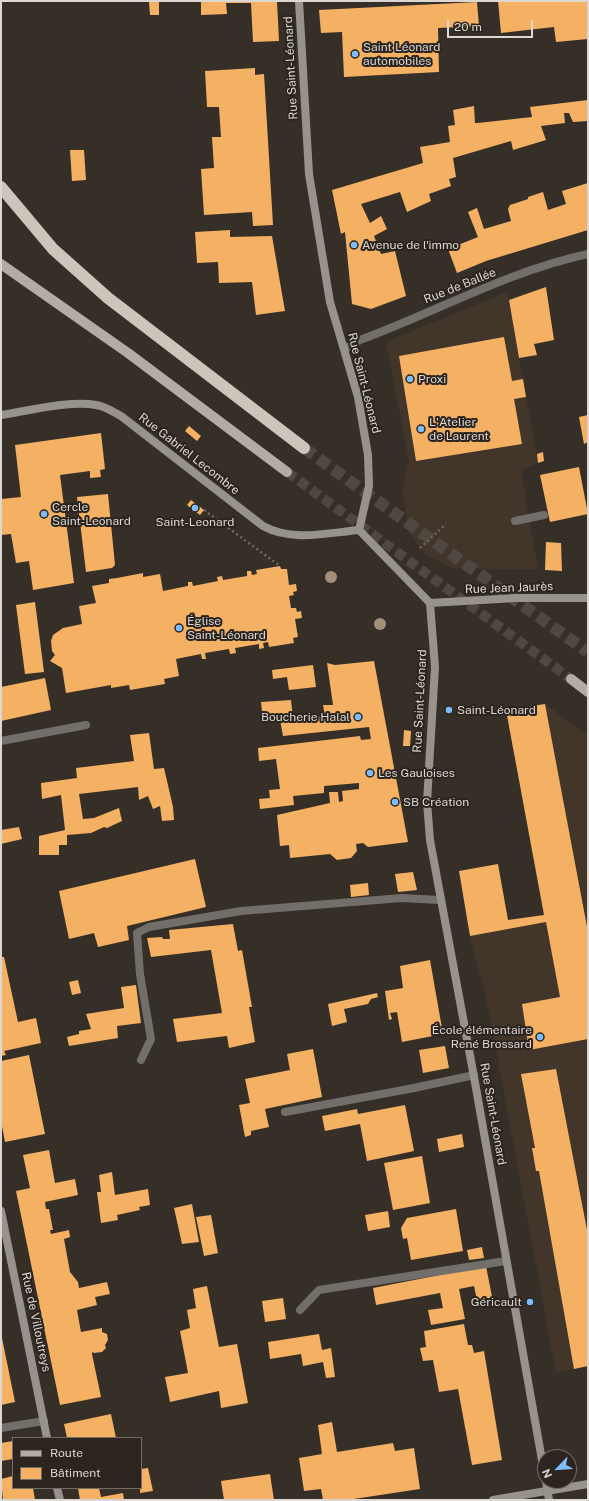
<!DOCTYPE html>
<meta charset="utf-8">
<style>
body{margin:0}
#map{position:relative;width:589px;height:1501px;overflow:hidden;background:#362f28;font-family:"Public Sans",sans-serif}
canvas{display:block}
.frame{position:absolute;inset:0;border:2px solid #dcd7d3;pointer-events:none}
.legend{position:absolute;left:12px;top:1437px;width:130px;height:52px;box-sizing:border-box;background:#2c251f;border:1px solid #726c67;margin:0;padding:5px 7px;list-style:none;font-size:12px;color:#dcd7d3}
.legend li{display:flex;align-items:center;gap:8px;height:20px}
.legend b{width:20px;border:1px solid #726c67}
.north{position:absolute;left:537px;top:1449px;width:40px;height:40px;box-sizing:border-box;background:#2c251f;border:1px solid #726c67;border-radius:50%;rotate:245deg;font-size:11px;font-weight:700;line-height:16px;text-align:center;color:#dcd7d3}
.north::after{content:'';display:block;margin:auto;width:14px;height:18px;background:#7ebdf9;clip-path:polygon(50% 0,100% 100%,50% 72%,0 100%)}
.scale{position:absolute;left:447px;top:20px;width:86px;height:18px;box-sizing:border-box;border:2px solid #dcd7d3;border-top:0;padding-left:5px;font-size:12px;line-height:14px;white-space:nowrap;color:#dcd7d3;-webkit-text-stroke:3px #2c251f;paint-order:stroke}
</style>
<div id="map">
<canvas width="589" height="1501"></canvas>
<div class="frame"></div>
<ul class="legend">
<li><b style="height:5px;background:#b3aca5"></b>Route</li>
<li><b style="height:11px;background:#f5b163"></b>Bâtiment</li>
</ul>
<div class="north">N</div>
<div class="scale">20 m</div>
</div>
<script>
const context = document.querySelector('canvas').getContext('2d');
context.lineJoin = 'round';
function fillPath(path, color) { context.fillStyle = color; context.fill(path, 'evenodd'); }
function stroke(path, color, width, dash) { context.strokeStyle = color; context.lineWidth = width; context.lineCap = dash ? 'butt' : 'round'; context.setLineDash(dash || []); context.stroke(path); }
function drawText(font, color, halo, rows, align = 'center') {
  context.font = font + ' "Public Sans",sans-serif'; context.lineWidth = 4; context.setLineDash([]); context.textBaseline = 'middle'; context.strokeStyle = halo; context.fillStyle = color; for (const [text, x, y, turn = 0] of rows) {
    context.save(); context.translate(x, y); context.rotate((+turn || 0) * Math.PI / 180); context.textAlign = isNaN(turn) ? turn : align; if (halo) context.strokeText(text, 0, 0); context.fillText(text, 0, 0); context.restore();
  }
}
fillPath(new Path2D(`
 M507,292L538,463L521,470L538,570L453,568L431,558L422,550L414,540L408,528L402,490L409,461L386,342Z
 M545,704L588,735V1366L556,1373L486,997L470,936L546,922L506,710Z`), '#42362b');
fillPath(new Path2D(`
 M201,1H277L279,41L253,42L251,3H226L227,14L201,15Z
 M498,1H588V39L556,42L554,27L501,33Z
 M149,2H159V15H150Z
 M477,2L479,26L438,28L439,72L344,77L342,32L321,33L319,10Z
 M255,68V75L264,74L273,225L253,226L252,212L204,215L201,169L214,168L212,137H221L219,107H207L205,71Z
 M588,100V121L573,122L569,113H564L565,123L541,126L546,140L513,150L511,141L453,158L456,177L449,179L451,186L429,194L431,201L407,212L400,192L361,204L370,223L381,216L387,229L374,236L381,254L395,251L406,296L371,309L352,304L345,232L341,234L332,190L423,163L420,147L450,142L448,126L455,125L453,110L474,106L475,123H478L532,117L530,107Z
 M70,150H84L86,180L72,181Z
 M588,183V230L486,261L457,273L448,249L478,237L468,212L477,208L484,229L511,221L508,209L510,205L528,199V197L543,192L548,210L566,204L562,191Z
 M230,230V237L272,236L285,311L256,315L252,282L219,283L218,262L197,263L195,232Z
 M546,287L554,340L534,344L537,355L519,358L509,300Z
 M504,337L512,381L523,379L526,397L514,399L522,444L416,461L399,356Z
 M588,415V442L584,444L579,417Z
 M189,426L201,436L197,441L185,431Z
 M101,433L105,469L100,470L101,477L90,478V471L60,475L74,583L33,590L29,561L16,563L11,534L1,535V499L21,497L15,445Z
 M543,452L544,461L538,463L537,454Z
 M579,467L588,514L550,522L540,475Z
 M108,494L115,565L112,568L86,572L77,497Z
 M191,500L204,510L200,515L187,505Z
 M546,542L561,543L562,571L545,570Z
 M280,566L281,569H287L289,585L296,584L297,591L293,592L294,595L289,596L291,608H296L297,612L301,611L302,618L295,619L298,637L293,638L294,643L269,647L268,642L263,643L264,648L259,649V644L235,648L236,653L230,654L229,649L205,653L206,659H202L201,654L176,659L179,676L164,679L165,684L130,690L129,685L111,688V685L66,693L62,668L50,661L55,655L52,651L51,641L53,635L63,628L82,624L79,606L96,603L92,586L109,583V579L117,578L143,573V577L160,574L163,591L188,586V582H192L193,586L218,581L217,577L222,576L223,580L247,576V571H251L252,575L257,574L256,570Z
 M35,602L44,672L25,674L16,605Z
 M374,661L408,842L368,847L363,843L356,844L357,851L351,858L337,860L330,854L290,858L289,845L280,846L277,815L330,803L329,792H338L339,802L343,801L342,791L359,789V783L324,786V793L293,796L294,805L260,809L259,799L270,798L269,790L280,789L276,759L259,761L258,748L360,736L361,740L371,739L369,727L283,736L280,720L263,722L261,702L291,700L293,719L325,716L323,705H333L327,663L335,665Z
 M313,665L316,687L289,690L287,677L273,679L272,670Z
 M45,678L51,710L1,721V687Z
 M545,704L588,932V1039L529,1050L522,1004L560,997L546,922L470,936L459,871L498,864L508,920L544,915L506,710Z
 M404,730L411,731L410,746H403Z
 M149,733L154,769L164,768L173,807L174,820L162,821L160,806L153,809L148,796L139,800L138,787L79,794L83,819L94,818L119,808L122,821L107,828L104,827L91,833L67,835V845H59V855H39V836L65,830L61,795L42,799L41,783L77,778L76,768L134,761L130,735Z
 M19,827L22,839L1,844V830Z
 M195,859L206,907L127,926L129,940L98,947L94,933L69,939L59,891Z
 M413,872L417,890L398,892L395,874Z
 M368,883L369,895L351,897L350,885Z
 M233,924L238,951L242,950L252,1007H249L255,1042L229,1048L227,1036L177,1042L173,1019L222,1013L211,950L151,957L147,938L162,937L163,939H170L169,930Z
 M1,957H4L18,1022L36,1018L41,1043L4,1051L6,1055L1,1056Z
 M430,960L443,1034L402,1042L397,1012L390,1013L392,1019L389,1020L385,991L403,988L400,966Z
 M78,980L81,993L72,995L69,982Z
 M136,985L141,1023L117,1026L118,1038L69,1046L67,1037L79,1034V1031L91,1029L86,1014L124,1008L121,987Z
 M377,993L378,997L371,999L368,1004L344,1009L347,1022L332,1026L328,1004Z
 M445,1046L449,1068L423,1073L419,1050Z
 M313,1049L322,1097L265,1109L269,1127L251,1131V1135L245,1137L239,1105L250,1103L245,1079L290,1070L287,1054Z
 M29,1055L45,1134L5,1142L1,1121V1061Z
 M556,1069L588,1235V1366L574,1369L539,1171H536L532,1148H535L521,1074Z
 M405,1105L414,1151L367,1161L360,1124L325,1131L322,1116L357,1109L358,1114Z
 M462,1134L464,1147L439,1152L437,1139Z
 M49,1150L55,1183L75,1179L78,1195L45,1202L46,1209H49L53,1230H50L51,1234L69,1230L70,1237L64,1239L70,1272L78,1282L79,1288L107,1282L110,1294L95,1297L97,1305L77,1310L81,1332L102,1328V1332L107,1334L108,1340L105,1345L106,1348L102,1352L94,1353L92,1352V1354L101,1397L60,1405L16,1191L30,1188L23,1155Z
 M422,1156L430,1203L393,1210L384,1163Z
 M112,1172L115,1195L148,1189L150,1205L139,1207L140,1210L117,1215L118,1220L101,1223L97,1192H101L99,1175Z
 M192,1204L199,1242L182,1244L174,1208Z
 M456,1209L463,1251L411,1260L407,1238L403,1239L401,1228L407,1218Z
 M388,1211L390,1227L368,1231L365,1215Z
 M211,1215L218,1253L204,1256L196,1217Z
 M482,1247L484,1258L469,1260L467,1250Z
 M486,1266L493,1302L478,1305L474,1286L459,1289L465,1319L431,1325L428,1310L443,1308L440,1293L376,1305L373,1288Z
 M207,1286L219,1347L237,1344L248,1403L221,1408L219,1391L170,1402L165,1377L188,1373L180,1331L190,1328L187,1310L196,1308L193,1289Z
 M283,1298L286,1319L265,1322L262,1301Z
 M464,1324L468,1345H472L474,1353L484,1351L502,1460L472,1465L458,1389L439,1392L433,1360L423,1361L420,1348L426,1347L424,1331Z
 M319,1334L322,1350L331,1348L335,1377L326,1378L323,1362L303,1366L301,1354L270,1359L268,1342Z
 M2,1338L15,1402L1,1405V1339Z
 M111,1414L116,1438H67L64,1424Z
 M332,1422L337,1452L393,1443L395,1451L414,1448L420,1489L347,1500H323L321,1489L304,1491L299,1458L322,1454L318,1425Z
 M13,1441V1459L1,1461V1443Z
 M148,1468L153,1491L140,1493L141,1469Z
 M270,1474L274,1500H224L221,1481Z
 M13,1476V1488H33L35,1500H3L1,1479Z
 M78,1488H99L101,1497L123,1493L124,1500H80Z`), '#f5b163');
stroke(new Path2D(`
 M287,472L571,679`), '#4f4842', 10, [10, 5]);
stroke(new Path2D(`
 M304,448L588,652`), '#4f4842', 12, [12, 6]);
stroke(new Path2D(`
 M204,510L280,566
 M420,548L446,524`), '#706963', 2.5, [2, 3]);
stroke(new Path2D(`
 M515,521L544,515
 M1,741L86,725
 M141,1060L151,1039L140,974L137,933L149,927L241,911L402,898L440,900
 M285,1112L414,1088L474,1075
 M300,1310L319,1290L506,1261
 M1,1428L44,1421`), '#726f6b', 8);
stroke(new Path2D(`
 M345,349L360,340C436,312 508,271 588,254`), '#726f6b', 8);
stroke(new Path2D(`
 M299,1L309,174L330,302L358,397L368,455L369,486L359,530
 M1,415C27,411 71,400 96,405C105,406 113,412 121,416L263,526C292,542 327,533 359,530
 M359,530L430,603L435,667L427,802L430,840L474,1077L545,1477
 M430,603L516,598H588
 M1,1211L47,1438
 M546,1481L549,1500
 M57,1488L60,1500
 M493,1500L588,1484`), '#97928c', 8);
stroke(new Path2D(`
 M1,264L128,353L287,472
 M571,679L588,692`), '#b3aca5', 10);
stroke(new Path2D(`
 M1,187L53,249L108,298L304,448`), '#cdc4bc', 12);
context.fillStyle = '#a58e77';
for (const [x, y] of [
 [331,577],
 [380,624]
]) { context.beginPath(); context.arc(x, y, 6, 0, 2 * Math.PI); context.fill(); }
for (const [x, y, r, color] of [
 [355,54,4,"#7ebdf9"],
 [354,245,4,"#7ebdf9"],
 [410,379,4,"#7ebdf9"],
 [421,429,4,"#7ebdf9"],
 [195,508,4,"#7ebdf9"],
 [44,514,4,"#7ebdf9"],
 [179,628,4,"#7ebdf9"],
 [449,710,4,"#7ebdf9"],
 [358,717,4,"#7ebdf9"],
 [370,773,4,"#7ebdf9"],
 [395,802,4,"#7ebdf9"],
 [540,1037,4,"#7ebdf9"],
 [530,1302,4,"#7ebdf9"]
]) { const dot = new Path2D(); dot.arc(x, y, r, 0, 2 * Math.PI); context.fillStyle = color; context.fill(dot); stroke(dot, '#2c251f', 1.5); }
drawText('12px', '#dcd7d3', '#2c251f', [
 ["Saint Léonard",363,47],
 ["automobiles",363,61],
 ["Avenue de l'immo",362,245],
 ["Proxi",418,379],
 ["L'Atelier",429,422],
 ["de Laurent",429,436],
 ["Cercle",52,507],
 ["Saint-Leonard",52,521],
 ["Saint-Leonard",195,522,"center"],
 ["Église",187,621],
 ["Saint-Léonard",187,635],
 ["Saint-Léonard",457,710],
 ["Boucherie Halal",350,717,"right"],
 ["Les Gauloises",378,773],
 ["SB Création",403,802],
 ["École élémentaire",532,1030,"right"],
 ["René Brossard",532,1044,"right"],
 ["Géricault",522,1302,"right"]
], 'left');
drawText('12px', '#dcd7d3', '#2c251f', [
 ["Rue Saint-Léonard",291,68,-93],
 ["Rue de Ballée",460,286,-22],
 ["Rue Saint-Léonard",364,383,76],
 ["Rue Gabriel Lecombre",189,454,38],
 ["Rue Jean Jaurès",509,588,-2],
 ["Rue Saint-Léonard",420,701,-87],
 ["Rue Saint-Léonard",493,1114,80],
 ["Rue de Villoutreys",36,1322,78]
]);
</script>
